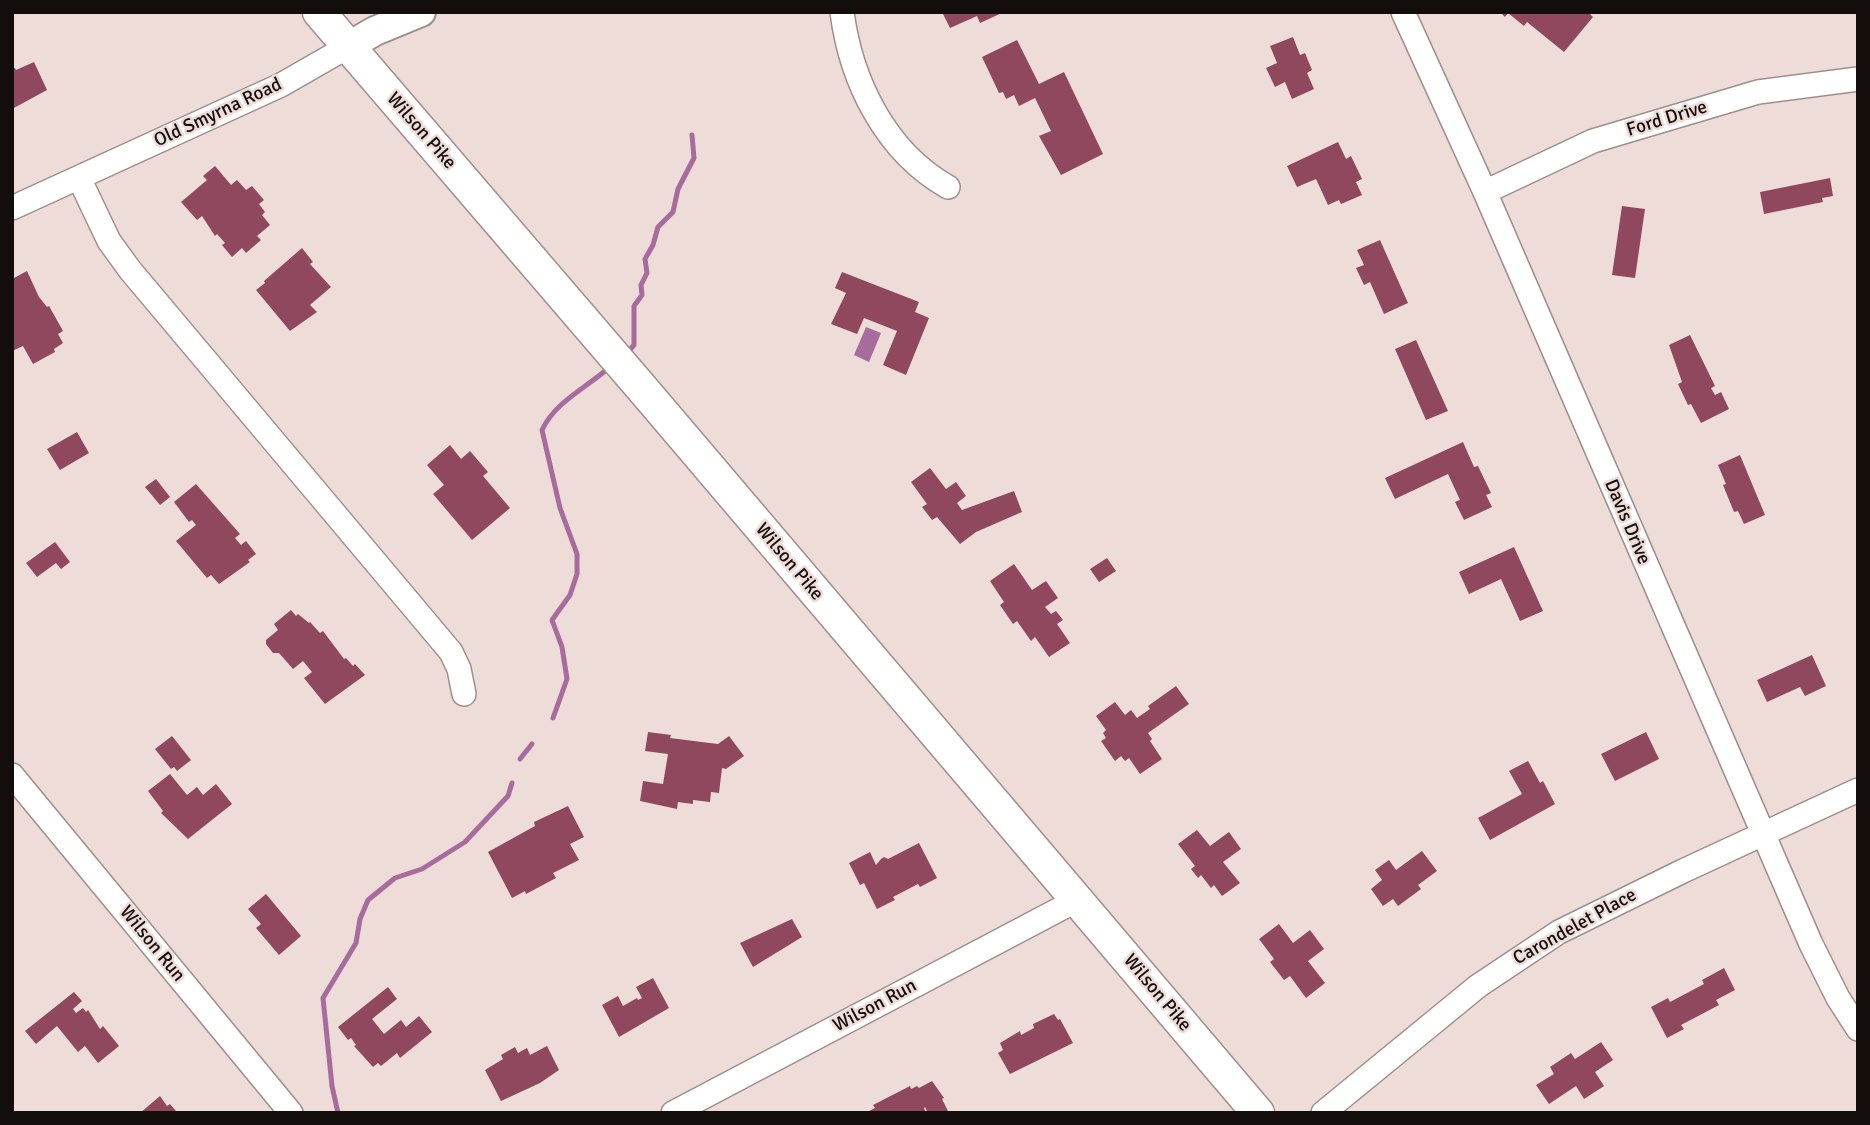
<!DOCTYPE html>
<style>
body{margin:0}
#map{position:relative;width:1870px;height:1125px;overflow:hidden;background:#eedcd8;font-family:Signika,sans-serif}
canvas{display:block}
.frame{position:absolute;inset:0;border:14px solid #130d0c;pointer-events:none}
</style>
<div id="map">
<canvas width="1870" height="1125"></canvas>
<div class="frame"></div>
</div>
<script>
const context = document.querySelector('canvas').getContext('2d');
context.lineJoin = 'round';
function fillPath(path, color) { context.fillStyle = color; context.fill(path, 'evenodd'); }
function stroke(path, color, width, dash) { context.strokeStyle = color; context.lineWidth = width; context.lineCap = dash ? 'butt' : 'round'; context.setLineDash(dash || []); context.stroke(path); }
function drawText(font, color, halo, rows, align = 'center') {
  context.font = font + ' Signika,sans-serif'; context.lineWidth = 5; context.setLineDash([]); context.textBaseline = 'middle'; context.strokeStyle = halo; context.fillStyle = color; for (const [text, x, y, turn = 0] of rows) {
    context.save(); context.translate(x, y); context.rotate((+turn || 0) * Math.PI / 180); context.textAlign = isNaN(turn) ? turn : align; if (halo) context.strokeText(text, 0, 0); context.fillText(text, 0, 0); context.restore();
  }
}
fillPath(new Path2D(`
 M866,327L881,333L869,362L854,355Z`), '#a76c9d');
stroke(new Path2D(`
 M627,353L634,345V306L642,295L641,285L647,273L645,259L653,245L658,227L673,212L678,189L694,158L692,135
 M553,718L567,679L562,647L552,620L570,595L577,574V554L560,508L542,430C555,403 582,390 605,371
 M520,759L532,744
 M338,1113L332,1086L323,998L356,943L360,919L368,900L395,878L422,869L465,842L508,796L512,783`), '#a76c9d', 5);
fillPath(new Path2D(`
 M942,12H1004L980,23L977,16L950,28Z
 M1500,12H1588L1593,17L1564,52L1527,22L1524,26L1508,13L1505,17Z
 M1293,37L1300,55L1305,53L1312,70L1307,73L1314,89L1292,99L1285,82L1275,87L1266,68L1277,63L1270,46Z
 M1017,40L1039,84L1064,72L1103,154L1061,175L1039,136L1051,131L1035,98L1019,106L1014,95L1006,99L1003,92L999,93L982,57Z
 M34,62L47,90L12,109V69L15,68L16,70Z
 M1338,142L1346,159L1351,156L1362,179L1356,182L1362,195L1341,204L1339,200L1328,205L1316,179L1297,187L1287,166Z
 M215,166L231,185L237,180L246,190L252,186L264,200L259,204L265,212L262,215L270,225L257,236L261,240L246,253L242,248L232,257L222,245L225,243L217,234L215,236L202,216L197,220L181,202L207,180L203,176Z
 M1830,178L1833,196L1822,198L1823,202L1764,214L1760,192Z
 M1622,206L1645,209L1635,278L1612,275Z
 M1380,240L1408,303L1384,314L1370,282L1364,285L1356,268L1364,265L1357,250Z
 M302,248L313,262L310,264L331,287L310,305L317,312L290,331L256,290L265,283L264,281Z
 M27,271L39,297L47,307L49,306L63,331L58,334L63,343L54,349L55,352L33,364L23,346L12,351V279Z
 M842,272L919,302L915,312L929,318L906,375L883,365L897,331L864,318L857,334L831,324L846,293L835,288Z
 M1690,335L1715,386L1711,388L1715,395L1721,392L1729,409L1701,423L1691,404L1688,405L1678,384L1682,382L1669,345Z
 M1416,340L1448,411L1426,420L1395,349Z
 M77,432L89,453L60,470L47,449Z
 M1463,442L1474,467L1478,466L1491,493L1486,495L1492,507L1464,520L1455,502L1460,500L1448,474L1395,499L1385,478Z
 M450,445L461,459L470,451L488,472L483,476L510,508L472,540L433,494L444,485L427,465Z
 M1740,455L1765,515L1744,524L1738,511L1734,512L1723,485L1726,484L1718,465Z
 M930,468L946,489L956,482L966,496L957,503L962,510L1014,491L1022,512L976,532L960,544L937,517L932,520L922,507L927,504L911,482Z
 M156,479L170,497L160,505L145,487Z
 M196,484L240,534L235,538L241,545L246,541L256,554L248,560L250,562L219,584L211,575L207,578L176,541L196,525L192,520L189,522L174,502Z
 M55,542L70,562L61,569L56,563L37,577L26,563Z
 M1514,547L1543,611L1520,621L1501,579L1469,594L1459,572Z
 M1107,558L1116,571L1099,582L1090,569Z
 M1014,564L1032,590L1046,581L1058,598L1045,607L1051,614L1056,611L1063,620L1057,624L1070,643L1049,657L1035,637L1031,641L1017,621L1013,624L1000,605L1004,602L990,581Z
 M291,610L296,616L298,614L309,623L310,622L320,633L323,631L344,659L346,658L353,666L355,664L365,675L325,704L304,678L312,672L303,661L293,669L279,653H273L266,644V640L278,630L274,624Z
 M1812,655L1826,686L1805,696L1800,687L1767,702L1757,680Z
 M1176,686L1189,704L1148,733L1152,739L1150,741L1162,759L1140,774L1129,758L1125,761L1121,756L1115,761L1101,741L1106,738L1103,733L1106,730L1096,716L1115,702L1125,715L1131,710L1137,718L1150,709L1148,706Z
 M648,732L671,735L670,738L718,744L729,736L744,756L726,769L722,768L719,793L711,792L710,802L693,800V804L678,802L677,809L640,801L643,781L663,784L668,754L645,751Z
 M1646,732L1659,759L1615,781L1601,754Z
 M172,736L191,760L177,771L174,767L171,769L155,749Z
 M1528,761L1540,783L1543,781L1555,804L1490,840L1478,818L1522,794L1509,771Z
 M170,774L187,795L197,787L203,795L216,784L232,804L188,839L161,813L163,811L148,791Z
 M568,806L584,837L570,844L579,860L553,873L556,878L526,894L525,891L512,898L488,852L535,826L534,822Z
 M1197,830L1210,846L1229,832L1241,849L1223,862L1240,883L1222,896L1214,885L1211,888L1201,875L1198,878L1191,869L1195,866L1178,844Z
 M919,843L937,878L920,887L918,884L893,897L895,900L877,909L864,883L860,885L849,863L870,852L876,865L881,859L884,857L888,859Z
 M1422,851L1437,871L1418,885L1421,889L1398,906L1393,899L1383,906L1371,889L1382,880L1375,870L1389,860L1396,870Z
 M266,894L301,936L279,955L256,928L261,924L248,909Z
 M792,919L802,937L753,967L740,943Z
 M1279,924L1293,943L1310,930L1324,949L1308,961L1325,983L1306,998L1290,976L1284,980L1270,962L1274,959L1259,939Z
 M1724,968L1735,990L1716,1000L1719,1005L1681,1025L1684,1029L1667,1038L1651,1007L1668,998L1670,1002L1704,984L1702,980Z
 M653,978L669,1008L619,1037L602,1005L618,996L623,1006L637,998L638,1000L642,998L636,987Z
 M388,987L397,999L372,1019L384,1034L401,1020L406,1027L419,1016L432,1032L400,1058L397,1053L381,1066L378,1063L373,1067L354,1046L356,1045L351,1038L348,1040L338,1027Z
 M74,992L82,1001L73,1009L76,1013L83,1008L86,1012L88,1010L100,1029L103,1026L119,1046L98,1063L85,1046L78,1052L57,1026L36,1044L25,1031Z
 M1054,1014L1058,1020L1060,1019L1073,1043L1010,1074L998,1053L1003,1050L1000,1043L1020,1031L1021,1035L1034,1028L1033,1024Z
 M1601,1042L1613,1060L1595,1072L1604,1086L1584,1099L1576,1086L1549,1104L1536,1085L1554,1074L1550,1067L1571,1053L1575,1059Z
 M547,1046L559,1070L540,1083L501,1101L485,1070L503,1059L501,1055L515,1047L518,1053L527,1048L530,1055Z
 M932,1081L944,1098L942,1099L948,1111L946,1113H928L925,1107L924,1108L926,1113H865L875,1108L873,1105L910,1086L911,1089L917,1086L919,1088Z
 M160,1096L167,1106L170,1104L176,1111L140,1113Z`), '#90485e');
const minor = new Path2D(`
 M842,12C851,82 886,152 948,187
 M1403,12L1485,192L1811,944L1838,998L1858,1029
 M79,178L109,241L130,270L451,652L459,669L464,694
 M1485,192L1593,141L1758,92L1858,79
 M12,208L281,85L349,46
 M12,775L291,1113
 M673,1113L1077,900
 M1323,1113L1478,986L1559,932L1683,871L1858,790`);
const tertiary = new Path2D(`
 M349,46L375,31L421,12`);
const secondary = new Path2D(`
 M319,12L652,400L1258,1113`);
stroke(minor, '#9f8e8b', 26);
stroke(tertiary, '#9f8e8b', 32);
stroke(secondary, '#9f8e8b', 35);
stroke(minor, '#fff', 23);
stroke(tertiary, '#fff', 28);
stroke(secondary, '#fff', 32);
drawText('19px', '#130d0c', '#eedcd8', [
 ["Old Smyrna Road",218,113,-25],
 ["Ford Drive",1667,119,-17],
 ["Wilson Pike",421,131,49],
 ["Davis Drive",1627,522,67],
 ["Wilson Pike",789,562,50],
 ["Carondelet Place",1575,927,-29],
 ["Wilson Run",152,944,51],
 ["Wilson Pike",1157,993,50],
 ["Wilson Run",875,1006,-28]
]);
</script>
